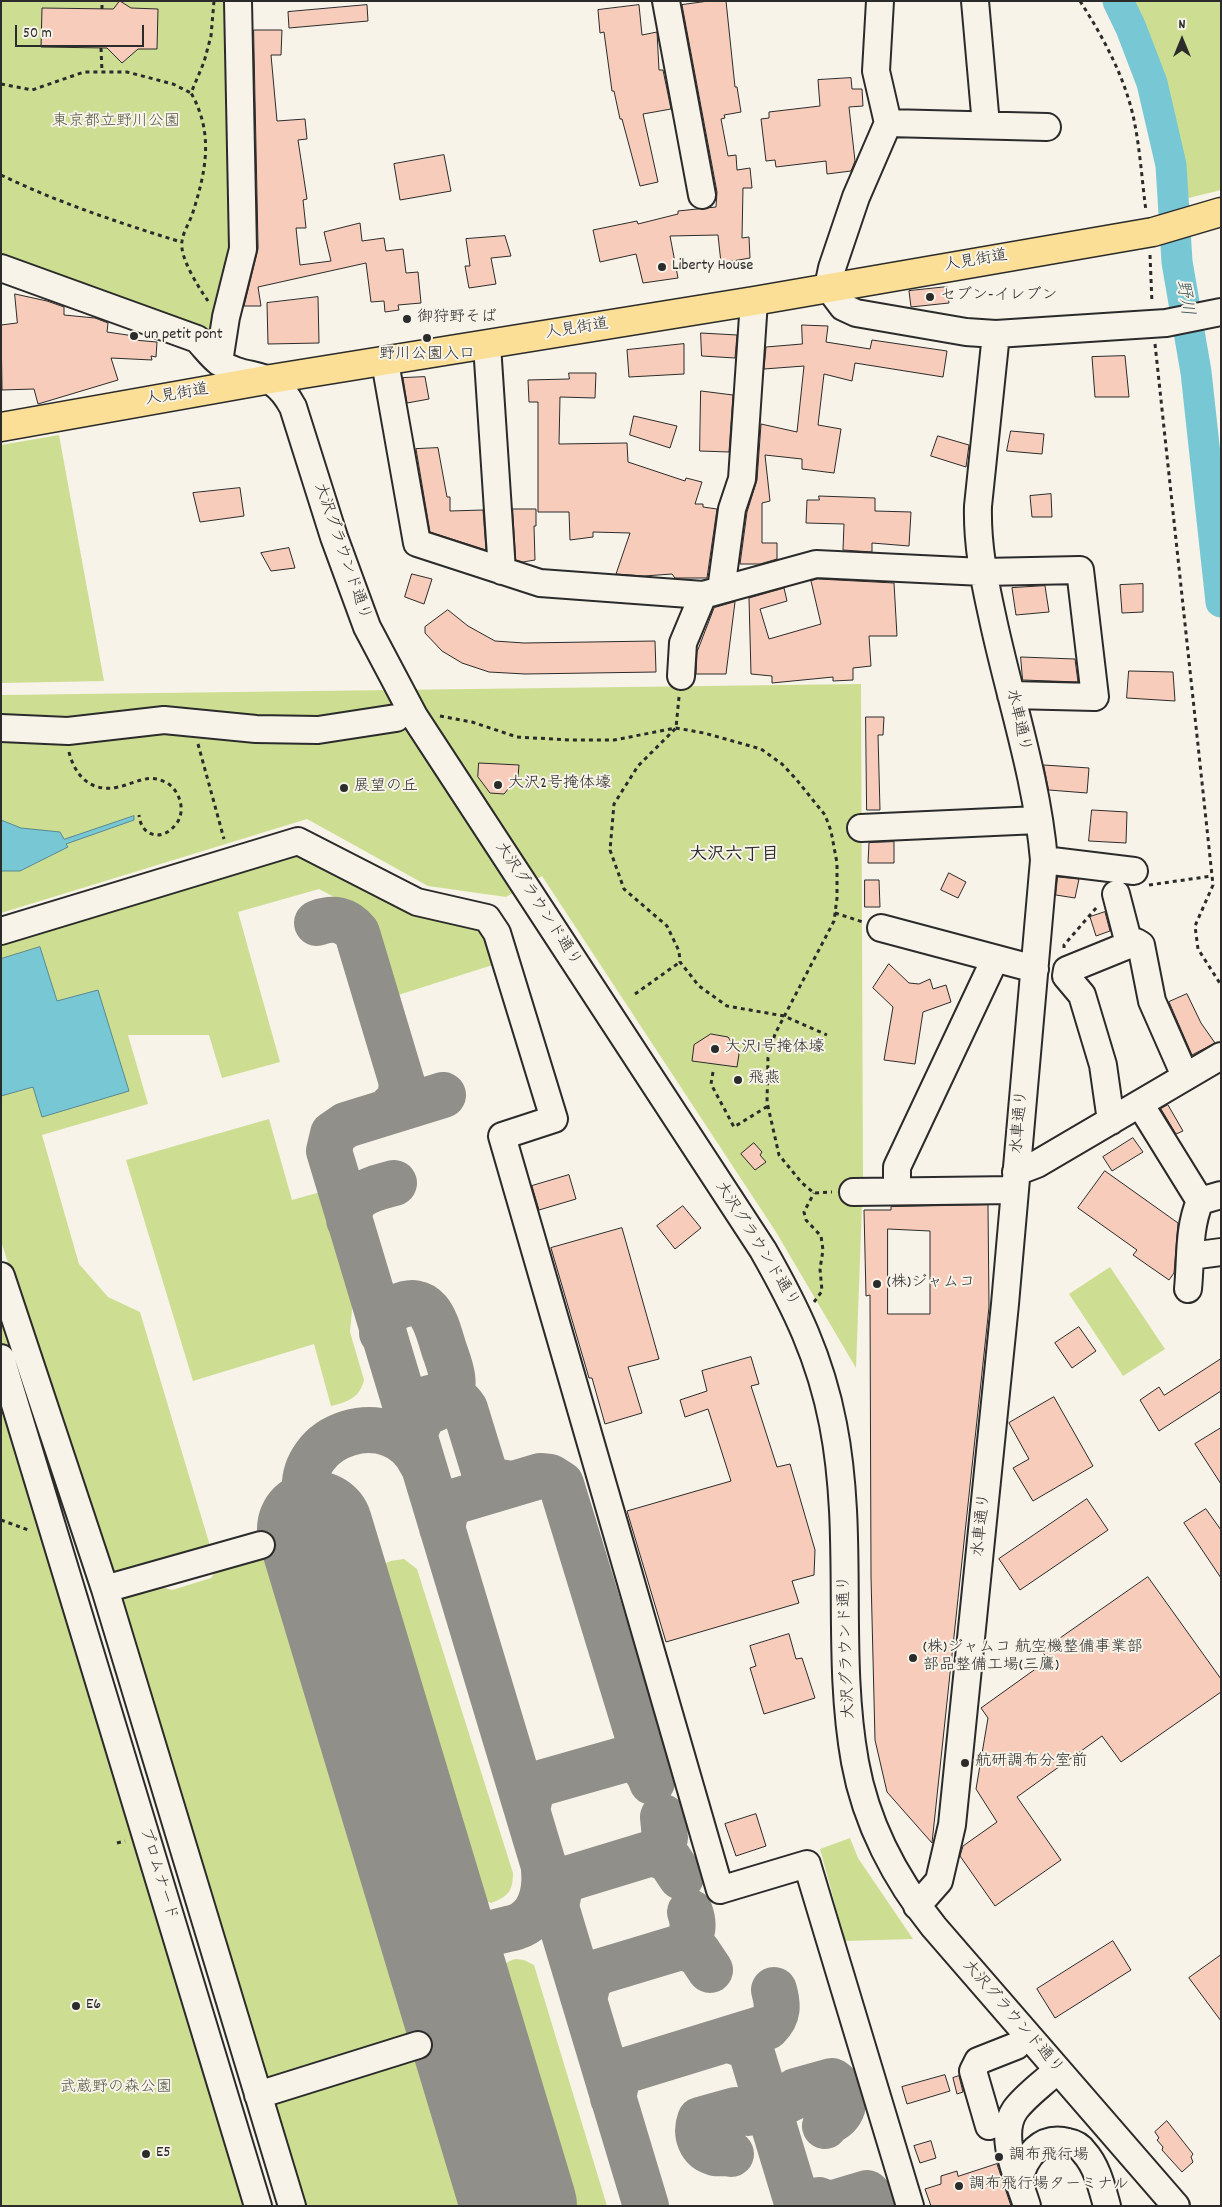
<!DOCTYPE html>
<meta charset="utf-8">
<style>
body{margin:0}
#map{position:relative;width:1222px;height:2207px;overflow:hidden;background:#f7f3e8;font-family:Dekko,sans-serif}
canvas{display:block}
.frame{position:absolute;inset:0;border:2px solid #2b2b2b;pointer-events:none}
.north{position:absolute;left:1157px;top:15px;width:50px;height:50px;-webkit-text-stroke:4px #f7f3e8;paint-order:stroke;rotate:0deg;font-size:14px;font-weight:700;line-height:20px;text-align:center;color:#2b2b2b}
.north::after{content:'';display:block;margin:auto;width:18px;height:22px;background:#2b2b2b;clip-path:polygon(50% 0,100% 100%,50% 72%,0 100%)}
.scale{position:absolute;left:15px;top:25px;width:129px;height:22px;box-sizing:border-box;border:2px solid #2b2b2b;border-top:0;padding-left:6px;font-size:15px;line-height:18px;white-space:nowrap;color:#2b2b2b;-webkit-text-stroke:4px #f7f3e8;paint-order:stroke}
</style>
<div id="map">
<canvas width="1222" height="2207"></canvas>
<div class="frame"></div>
<div class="north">N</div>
<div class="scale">50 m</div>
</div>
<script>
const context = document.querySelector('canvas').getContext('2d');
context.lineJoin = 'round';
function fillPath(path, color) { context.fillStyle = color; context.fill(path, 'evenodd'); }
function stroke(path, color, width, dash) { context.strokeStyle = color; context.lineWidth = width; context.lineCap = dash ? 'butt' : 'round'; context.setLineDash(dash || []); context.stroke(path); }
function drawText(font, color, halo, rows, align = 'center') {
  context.font = font + ' Dekko,"Klee One",sans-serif'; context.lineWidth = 4; context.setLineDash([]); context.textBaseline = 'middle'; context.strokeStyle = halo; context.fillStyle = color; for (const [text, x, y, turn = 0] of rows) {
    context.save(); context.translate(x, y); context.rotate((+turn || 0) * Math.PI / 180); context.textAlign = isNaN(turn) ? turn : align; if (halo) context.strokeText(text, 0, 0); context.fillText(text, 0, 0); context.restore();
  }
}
fillPath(new Path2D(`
 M1,1H232L230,244L220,338L150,310L1,259Z
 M1103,1H1221V190L1160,205L1154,141L1143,93Z
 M59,435L104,681L1,683V445Z
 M861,684L863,1177L856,1368L776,1232L542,876L506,897L428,886L307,819L1,913V695Z
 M299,850L476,922L499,963L395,996L373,918L319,889L238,912L280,1062L222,1078L209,1035H128L148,1104L42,1135L79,1264L108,1297L140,1312L213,1556L111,1584L1,1241V941Z
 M269,1119L292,1200L324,1191L353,1300L350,1332L364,1380C360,1398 347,1402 331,1406L314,1344L193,1381L126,1160Z
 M1110,1267L1165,1349L1123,1376L1069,1294Z
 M1,1310L271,2206H1Z
 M266,1553L417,2041L264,2089L113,1601L156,1585L172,1590L211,1578L220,1565Z
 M404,1559L417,1569L513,1873C513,1891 508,1897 491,1903L481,1899L473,1888L378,1575C381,1560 392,1561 404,1559Z
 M850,1838L858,1858L913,1939L845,1941L820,1849Z
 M516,1959L524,1960L534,1965L607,2206H568L500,1979C501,1967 503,1962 516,1959Z
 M424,2052L466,2206H298L267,2101Z`), '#cdde92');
const water = new Path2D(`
 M134,816V820L66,844L68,847L20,871H1V820L21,828L60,832L64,839Z
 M40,947L57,1001L98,990L129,1091L42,1117L33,1087L1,1096V959Z`);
fillPath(water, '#78c7d5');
stroke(water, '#598991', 1);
stroke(new Path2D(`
 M1118,1L1131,28L1152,83L1171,165L1177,262L1196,372L1221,602`), '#78c7d5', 31);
stroke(new Path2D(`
 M317,923C333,917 346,919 357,933L402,1083L400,1099L387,1112
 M443,1095L346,1125L333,1134L329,1151L646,2206
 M349,1220C349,1193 372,1189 394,1183
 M382,1333C383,1322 387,1312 397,1307C429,1292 436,1323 443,1346C448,1362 458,1382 449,1398C442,1409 429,1409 421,1417L414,1436
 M424,1400C440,1394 455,1393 465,1409L484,1471L493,1481L512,1484
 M306,1499C293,1432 394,1402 422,1464
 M442,1528L446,1510L456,1501L540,1476L550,1477L561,1484L652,1782
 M527,1810L531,1792L541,1783L622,1760C638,1758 647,1768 652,1782
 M652,1853L669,1859L681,1877
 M425,1894C441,1922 449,1935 484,1936
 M556,1906L560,1887L570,1878L652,1853L661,1846L665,1838L663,1817
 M681,1947C693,1938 695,1926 690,1912
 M584,2000L588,1982L598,1972L681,1947L698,1952L710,1970
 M461,2013C459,1999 454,1985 458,1971C462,1958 471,1944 483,1937C491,1932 505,1930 516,1927C540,1919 546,1892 544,1870
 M729,2040L744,2045L752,2054L798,2206
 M613,2098L617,2079L627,2070L767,2027C779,2015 778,2005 774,1990
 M731,2154C726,2152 721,2154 715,2153C700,2149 695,2134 700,2120L736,2110L748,2113L756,2110L766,2102H784L792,2098L796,2091L832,2081C844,2089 848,2105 837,2116C833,2120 828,2121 825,2126
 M805,2206L819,2200L830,2204L867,2193L874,2200L877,2206`), '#918f8a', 46);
stroke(new Path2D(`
 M315,1529L519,2206`), '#918f8a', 116);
const building = new Path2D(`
 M120,1L131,8L158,9L157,49H138L122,63L107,48L41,47L42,8L113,9Z
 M709,1H726L735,87H737L741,112L724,115L725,118L721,119L728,156L736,155L737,170L750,168L752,188H743L742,238L749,237L750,258L721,263L718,235L670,236L678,278L643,283L636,254L600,262L593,230L637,221L638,224L678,214V211L716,207L717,192L682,5Z
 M367,5L368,21L289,28L288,12Z
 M639,5L642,35L657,32L659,70H663L671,109L643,114L658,182L640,186L622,119H620L614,91H612L604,32L600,33L598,10Z
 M254,30H282L281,55H271L277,121L305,119L307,139L298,140L307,199L303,200L306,228H296L300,265L331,261L324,232L360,223L362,241L384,238L386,251L403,249L406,273L418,272L421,303L398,305L399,310L385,312L384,301L371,302L366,263L258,287L261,306H244L258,249Z
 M851,78L852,89H862L863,106L849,107L855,161L851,171L827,174L826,161L776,167L775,160L766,161L761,119L769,118V112L820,106L818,80Z
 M444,155L451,191L400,200L394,164Z
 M505,236L511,256L491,258L496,284L469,288L465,266H470L466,239Z
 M947,287L949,303L911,307L909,291Z
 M15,294L47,301L64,307V315L95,318L108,323L107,332L134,336V340L157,342L156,357L151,356L152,360L111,358L118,380L38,404L34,389L2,390L1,325L17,323Z
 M318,297L319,343L268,344L267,303Z
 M802,325L828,326L826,342L870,349L872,340L947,351L943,377L855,363L852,381L824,374L818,425L841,429L834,473L802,469V459L765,455L770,501L762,503V543H777V559L760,564H740L747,512L757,480L761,424L797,432L804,366L764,369L766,347L802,344Z
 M701,333L737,335L735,358L702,356Z
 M684,344V374L629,377L627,350Z
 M1125,356L1129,397H1095L1092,357Z
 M569,373H596L595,398L560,397L559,444L627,443L628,462L685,481L686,478L702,482L695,504H703V507L717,509L707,578H675L672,574L644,576L616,574L630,533L593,532V537L570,540L569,512H538V402H529L528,380L569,379Z
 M425,377L429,399L407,403L403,378Z
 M701,391L733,395L729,452L700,451Z
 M634,416L677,426L670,448L630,435Z
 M1011,431L1044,434L1042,454L1007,451Z
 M938,436L969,445L966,467L931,456Z
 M438,448L447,497H450V511L483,510L486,550L430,532L416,449Z
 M240,488L244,516L200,522L193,493Z
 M1051,494L1052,517H1032L1030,496Z
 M819,496L875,498V511L911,512L909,546L872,543V552L843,550L844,524L806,523L807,500H819Z
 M513,509H536V526H534L535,560L523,562L516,560Z
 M289,548L295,568L271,571L261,553Z
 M412,574L432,579L424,604L405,597Z
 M818,579L894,583L897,636H869L871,666L853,668V680L833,681V677L772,683V676L751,674L749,598L784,588L787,601L760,609L769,639L821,624L811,581Z
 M1143,584V612L1122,613L1120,585Z
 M1045,586L1049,612L1016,615L1012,588Z
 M735,602L726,674H696L697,652L714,608Z
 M448,610L468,626L495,641L524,643L655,641L656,672L525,674L489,672L462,663L442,651L425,633V627Z
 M1021,657L1075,659L1078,682L1023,680Z
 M1129,671L1173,672L1175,701L1127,698Z
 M866,717H884L883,735H878L880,810H867Z
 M479,763L519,765L518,777L504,794L490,793L478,777Z
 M1044,765L1089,768L1087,793L1049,790Z
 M1092,810L1127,812L1126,843L1089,841Z
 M894,842V863H868L869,843Z
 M949,873L966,882L958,898L941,890Z
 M1058,877L1079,879L1075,898L1056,895Z
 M865,880H879L880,907H865Z
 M1105,912L1110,931L1096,936L1090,917Z
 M889,964L909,983L919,984L930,979L933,989L946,985L951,1002L923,1012L915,1064L884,1060L893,1007L873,988Z
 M1187,994L1201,1023L1215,1043L1192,1055L1169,1002Z
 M711,1034L728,1037L739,1054L737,1067L692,1061L694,1045Z
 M1168,1105L1183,1131L1176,1134L1161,1109Z
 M1133,1138L1143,1152L1112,1171L1103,1157Z
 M754,1143L762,1152L760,1155L766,1162L755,1170L741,1154Z
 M1105,1171L1178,1223L1174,1273L1169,1280L1133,1255L1137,1250L1078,1208Z
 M569,1175L576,1199L539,1210L532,1186Z
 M988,1205L989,1307L932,1843L887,1792L875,1740L871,1577L870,1295L866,1296L864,1210H891V1207ZM888,1229L930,1231V1314H888Z
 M683,1206L701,1228L675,1249L657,1226Z
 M622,1228L659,1359L628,1367L642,1413L605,1424L592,1378H589L551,1248Z
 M1079,1327L1096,1351L1072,1368L1055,1343Z
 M751,1357L759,1384L751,1386L777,1467L790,1464L815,1550L814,1575L792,1581L799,1603L666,1642L627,1511L731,1481L708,1409L685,1417L680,1400L707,1391L702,1371Z
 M1221,1359V1391L1159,1431L1140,1400L1159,1387L1164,1395Z
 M1054,1397L1093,1466L1033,1501L1013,1468L1029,1459L1009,1423Z
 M1221,1428V1484L1195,1444Z
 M1087,1499L1108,1530L1020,1590L999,1559Z
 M1206,1509L1221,1530V1578L1184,1523Z
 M1148,1577L1221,1679V1692L1121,1762L1102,1736L1017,1797L1061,1860L995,1906L960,1856L963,1846L997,1822L976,1789L988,1718L981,1708L1048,1660L1042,1651Z
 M789,1634L796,1659L802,1658L815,1698L764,1714L750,1668L756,1666L750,1646Z
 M756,1814L766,1846L736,1856L725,1824Z
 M1113,1941L1131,1970L1055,2018L1037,1989Z
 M1221,1955V2021L1189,1978Z
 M945,2075L950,2091L907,2104L902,2087Z
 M959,2076L963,2092L957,2094L953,2078Z
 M1167,2121L1193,2154L1191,2157L1193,2162L1182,2172L1162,2150L1163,2147L1157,2140L1159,2138L1155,2132Z
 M931,2141L936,2158L920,2163L914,2146Z
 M997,2164L1011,2206H931L925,2189L941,2184V2176L957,2171L958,2176Z`);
fillPath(building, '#f8ccba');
stroke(building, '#2b2b2b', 1);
const minor = new Path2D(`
 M666,1L702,195
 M880,1L876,71L888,123L856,197L832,268L828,287L843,307L856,313L966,332L996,334L1166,323L1221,312
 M975,1L986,125
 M888,123L1047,127
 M1,268L197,339C204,346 211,356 219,362C250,384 270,364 293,407L334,537L367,627L414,716L763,1250C796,1308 820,1357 833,1424C855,1536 835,1651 855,1762C866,1823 896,1880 934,1927L1176,2206
 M487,345L502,571
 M219,362L226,317L243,249L238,1
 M385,362L417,543L540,583L703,595L816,564L983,572L1080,570L1095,697L1011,695
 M721,590L732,509L742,479L754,301
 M681,676L683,643L703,595
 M1,728L68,731L164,720L256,729L318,730L396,718
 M861,828L1038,820
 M1044,860L1134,871
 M1116,894L1129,944
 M881,928L1035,969
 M1,931L298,841L417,902L487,918L497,933L554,1119L502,1136L720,1890L807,1864L910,2206
 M1140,1104L1200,1201
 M1111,1121L1103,1065L1082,995L1066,976L1067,970L1136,942L1141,945L1152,1001L1185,1076
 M1016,1172L1037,1164L1221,1056
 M897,1191V1167L995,959
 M853,1192L1015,1190
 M1191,1256L1221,1252
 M1,1276L105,1589L292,2206
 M1188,1289C1191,1260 1188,1229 1200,1201L1221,1195
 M1,1358L258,2206
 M105,1589L261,1545
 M917,1906L939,1881L952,1825L1005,1304L1044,860C1037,777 1009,696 992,615C984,579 977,544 978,506L996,334
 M258,2095L418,2045
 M989,2126L973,2071L978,2061L1016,2046
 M1019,2180C1025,2156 1041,2135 1068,2142C1074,2143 1080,2146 1084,2152C1097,2166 1102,2188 1107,2206
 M1027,2206C1019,2179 997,2136 1015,2110C1026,2095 1044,2083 1057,2070`);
const major = new Path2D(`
 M1,427L271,379L754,301L1153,232L1221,212`);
stroke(minor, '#2b2b2b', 30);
stroke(major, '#2b2b2b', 31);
stroke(new Path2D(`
 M1080,1C1103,37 1125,77 1134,120C1140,149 1142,181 1146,211
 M102,9V1
 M101,48L102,72
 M1,84L32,90L84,72H127L173,84L191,93
 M1,175C59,203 120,223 181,242
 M1150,255L1152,303
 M208,301C199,288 179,257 182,241C183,232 190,222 193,212C206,171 214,133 191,93L204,62L211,36L214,1
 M1155,344L1213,885L1195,926L1198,949L1221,985
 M679,697L676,728L638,766L614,804L610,850L624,889L667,926L679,951L680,962L699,986L727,1006L784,1016L827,1035
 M440,716L472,722L517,737L570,740H614L676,728L704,733L761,749L782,764L796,779L825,815L831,831L837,863V898L834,921L775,1034L768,1058L767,1102L779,1155L802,1183L814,1193L832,1192
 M198,744L224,839
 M69,752C75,776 91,793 118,787C134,784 148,773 165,782C179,788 187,811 176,824C163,842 141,837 139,815
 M1149,885L1212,876
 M835,913L863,922
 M1064,948V945L1097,907
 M635,994L680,962
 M713,1072L711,1084L734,1127L768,1106
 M814,1302L822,1291L820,1269L823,1250L821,1236L806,1220L804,1212L814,1193
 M1,1520L31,1531
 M117,1843L125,1841`), '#2b2b2b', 3, [4, 4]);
stroke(minor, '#f7f3e8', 26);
stroke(major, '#fbdf96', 28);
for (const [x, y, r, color] of [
 [662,267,5,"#2b2b2b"],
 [930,297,5,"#2b2b2b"],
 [407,319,5,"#2b2b2b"],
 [134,336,5,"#2b2b2b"],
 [427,338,5,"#2b2b2b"],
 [498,785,5,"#2b2b2b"],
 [344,788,5,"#2b2b2b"],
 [715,1049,5,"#2b2b2b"],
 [738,1080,5,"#2b2b2b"],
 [877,1284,5,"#2b2b2b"],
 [913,1658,5,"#2b2b2b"],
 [965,1763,5,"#2b2b2b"],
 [76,2006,5,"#2b2b2b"],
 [146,2154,5,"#2b2b2b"],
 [999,2157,5,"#2b2b2b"],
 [959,2186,5,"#2b2b2b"]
]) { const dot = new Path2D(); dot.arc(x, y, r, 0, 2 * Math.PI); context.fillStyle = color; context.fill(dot); stroke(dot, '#f7f3e8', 2); }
drawText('16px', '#545845', '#f7f3e8', [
 ["東京都立野川公園",116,123],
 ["武蔵野の森公園",116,2089]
]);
drawText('16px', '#2b2b2b', '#f7f3e8', [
 ["人見街道",976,262,-10],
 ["人見街道",577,330,-9],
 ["人見街道",177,396,-10],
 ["大沢グラウンド通り",341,552,71],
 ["水車通り",1017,721,77],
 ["大沢グラウンド通り",537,905,57],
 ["水車通り",1021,1122,-85],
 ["大沢グラウンド通り",756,1245,58],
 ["水車通り",983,1525,-84],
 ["大沢グラウンド通り",848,1647,-92],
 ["プロムナード",157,1874,73],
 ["大沢グラウンド通り",1012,2018,49]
]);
drawText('16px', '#2b2b2b', '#f7f3e8', [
 ["Liberty House",672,267],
 ["セブン-イレブン",940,297],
 ["御狩野そば",417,319],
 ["un petit pont",144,336],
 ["野川公園入口",427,356,"center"],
 ["大沢2号掩体壕",508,785],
 ["展望の丘",354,788],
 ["大沢1号掩体壕",725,1049],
 ["飛燕",748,1080],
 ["(株)ジャムコ",887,1284],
 ["(株)ジャムコ 航空機整備事業部",923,1649],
 ["部品整備工場(三鷹)",923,1667],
 ["航研調布分室前",975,1763],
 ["E6",86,2006],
 ["E5",156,2154],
 ["調布飛行場",1009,2157],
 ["調布飛行場ターミナル",969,2186]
], 'left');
drawText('italic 18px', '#425a5e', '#f7f3e8', [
 ["野川",1183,298,81]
]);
drawText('bold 18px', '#2b2b2b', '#f7f3e8', [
 ["大沢六丁目",734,857]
]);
</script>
